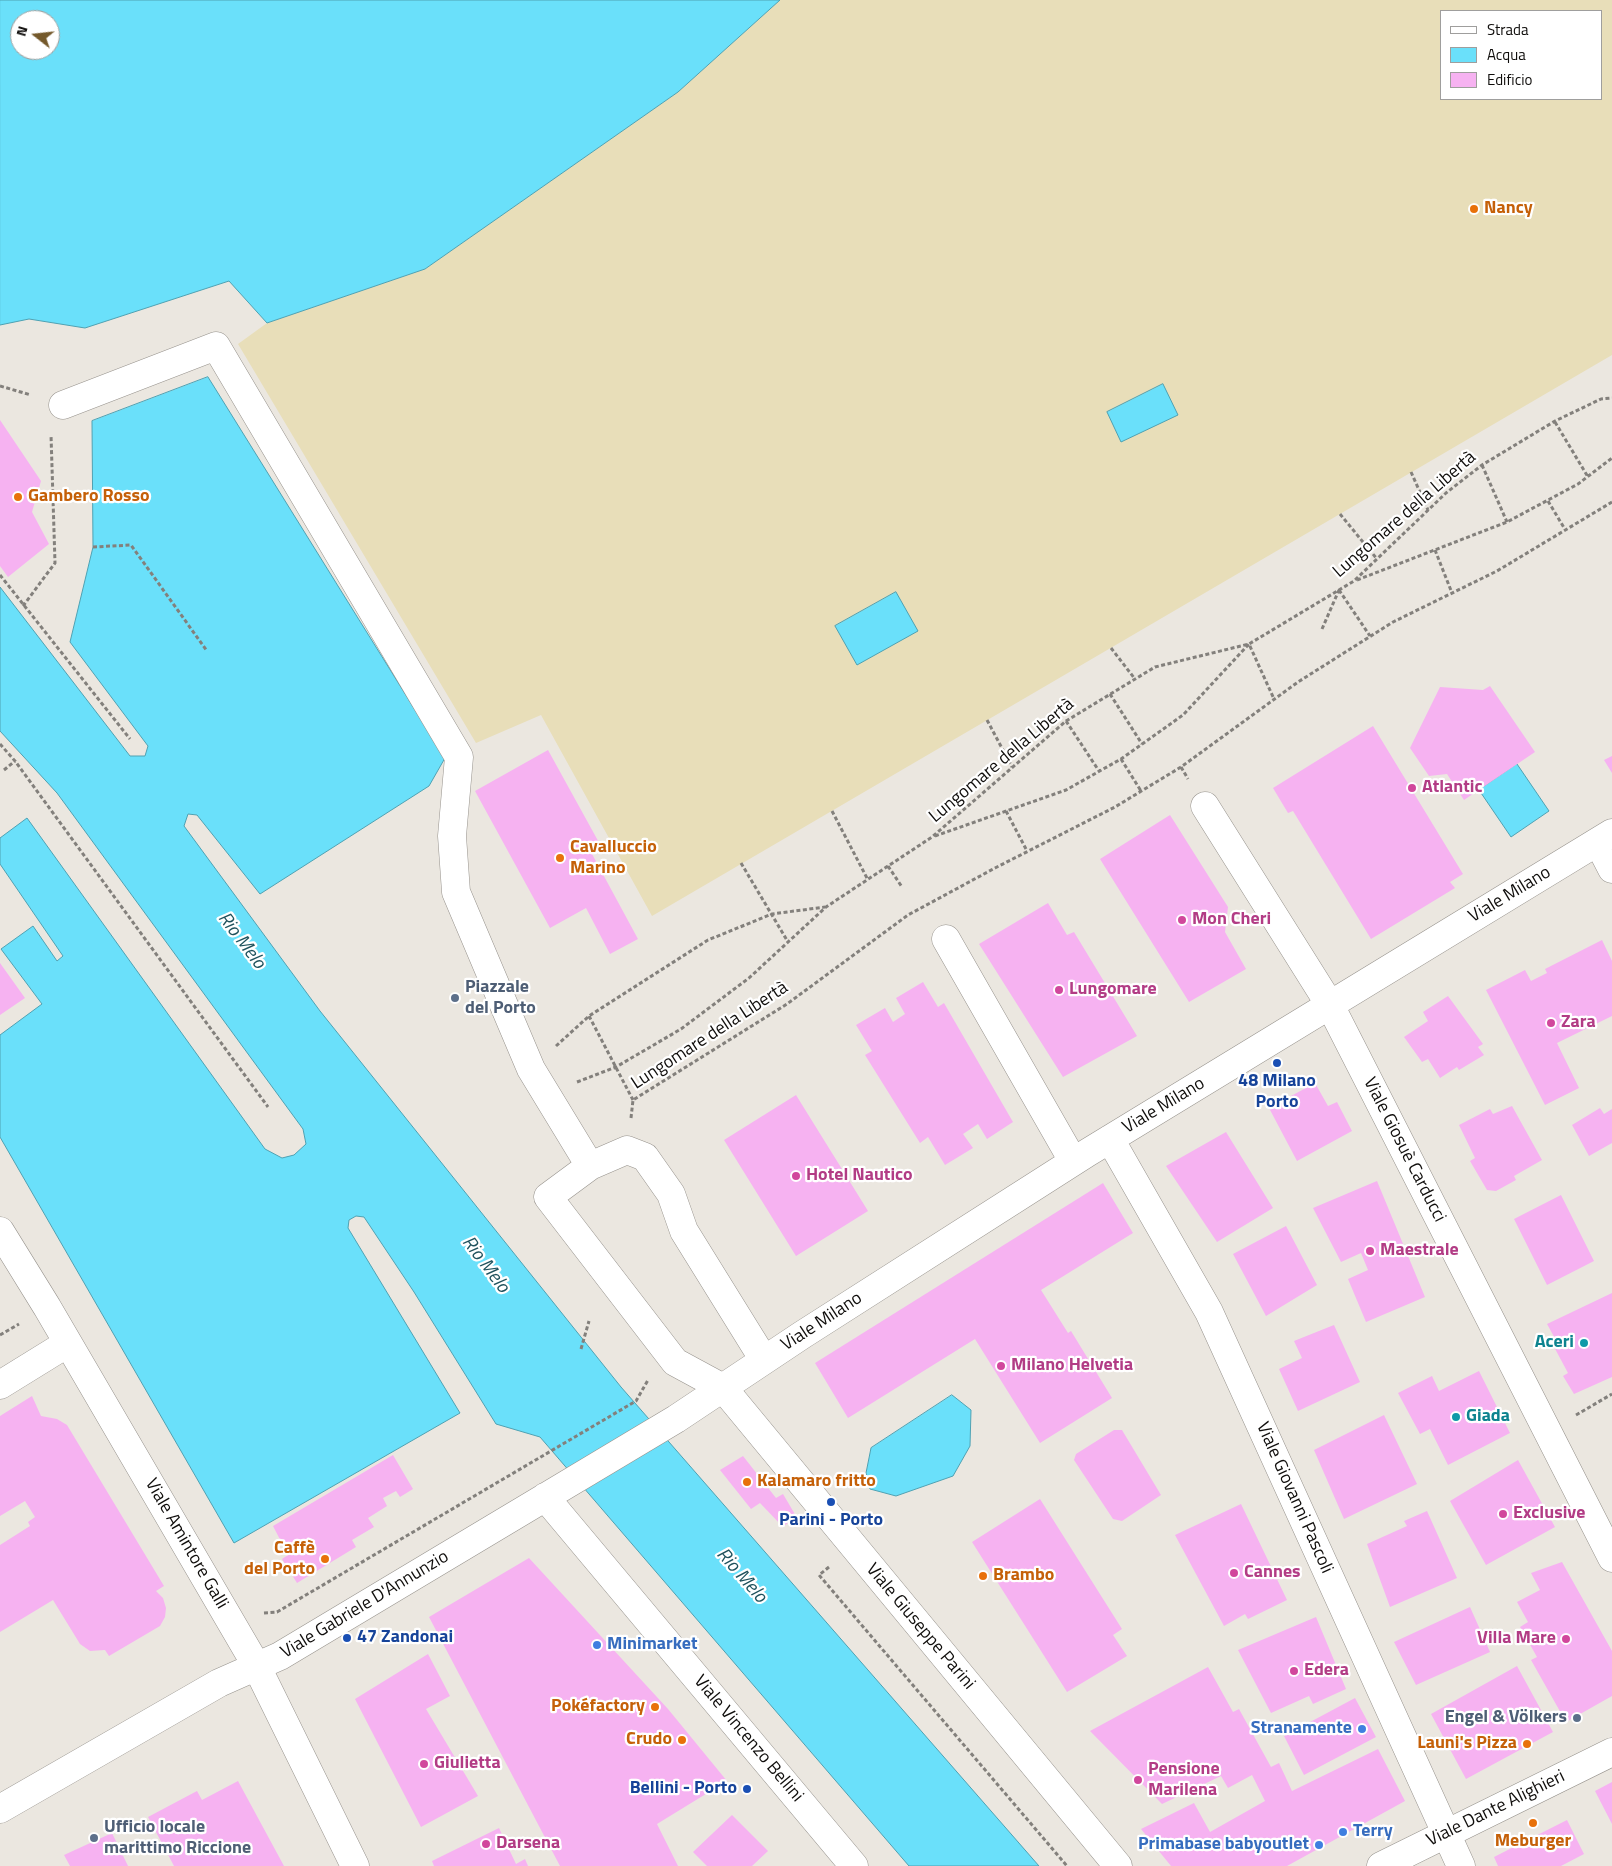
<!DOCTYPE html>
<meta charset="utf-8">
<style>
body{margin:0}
#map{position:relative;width:1612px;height:1866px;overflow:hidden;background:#ebe7e0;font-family:"Titillium Web",sans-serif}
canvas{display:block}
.legend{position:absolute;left:1440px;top:10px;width:162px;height:90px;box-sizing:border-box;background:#fff;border:1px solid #9f9e9d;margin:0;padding:6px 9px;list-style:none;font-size:15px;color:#0f0d0b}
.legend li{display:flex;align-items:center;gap:10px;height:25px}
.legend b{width:25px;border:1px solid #9f9e9d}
.north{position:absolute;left:10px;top:10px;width:50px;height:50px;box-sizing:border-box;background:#fff;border:1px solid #9f9e9d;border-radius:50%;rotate:286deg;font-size:14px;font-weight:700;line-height:20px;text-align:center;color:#0f0d0b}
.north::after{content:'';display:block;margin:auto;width:18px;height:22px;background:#74592b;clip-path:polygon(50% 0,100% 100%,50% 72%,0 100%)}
</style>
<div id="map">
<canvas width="1612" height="1866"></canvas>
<ul class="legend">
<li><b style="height:6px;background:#fff"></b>Strada</li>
<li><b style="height:14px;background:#6ae0fa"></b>Acqua</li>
<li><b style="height:14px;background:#f6b2f1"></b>Edificio</li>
</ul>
<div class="north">N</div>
</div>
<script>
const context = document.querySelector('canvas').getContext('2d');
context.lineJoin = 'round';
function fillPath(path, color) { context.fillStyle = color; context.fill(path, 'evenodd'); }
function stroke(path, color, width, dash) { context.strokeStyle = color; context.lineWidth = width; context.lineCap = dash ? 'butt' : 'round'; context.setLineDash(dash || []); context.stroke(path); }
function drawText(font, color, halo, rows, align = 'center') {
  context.font = font + ' "Titillium Web",sans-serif'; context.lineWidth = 4.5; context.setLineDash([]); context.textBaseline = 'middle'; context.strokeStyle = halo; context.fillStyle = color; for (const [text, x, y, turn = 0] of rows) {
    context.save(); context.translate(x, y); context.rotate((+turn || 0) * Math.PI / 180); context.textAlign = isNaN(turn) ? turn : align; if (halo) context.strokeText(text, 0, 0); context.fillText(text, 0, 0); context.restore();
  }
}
fillPath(new Path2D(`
 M780,0H1612V355L652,916L541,715L476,743L238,344L267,323L425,269L678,92ZM1441,11H1601V99H1441Z`), '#e8deb9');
const water = new Path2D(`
 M0,0H780L678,92L425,269L267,323L229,281L85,328L29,319L0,325ZM20,20H50V50H20Z
 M208,377L445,758L429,786L260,894L197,815L188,814L184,826L320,1011L621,1387L1039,1866H909L540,1437L496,1424L414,1292L364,1217L356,1216L349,1220L348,1228L460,1413L234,1543L0,1137V1035L42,1004L1,949L33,926L57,961L63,956L0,864V838L27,818L265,1149L282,1158L294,1155L306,1144L303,1129L57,793L0,731V587L130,756H145L148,746L70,642L93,547L92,421Z
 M1163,384L1178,415L1121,442L1107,412Z
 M896,592L918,631L857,665L835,626Z
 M1517,764L1549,811L1511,837L1479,790Z
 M952,1395L971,1410L970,1446L953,1476L896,1496L870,1489L866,1473L871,1448Z`);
fillPath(water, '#6ae0fa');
stroke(water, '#4fa1b2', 1);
fillPath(new Path2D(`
 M0,420L41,481L32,512L49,544L8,577L0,566Z
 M1490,686L1535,752L1464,800L1447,774L1429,776L1410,748L1440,687L1483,690Z
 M1373,726L1463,874L1450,882L1455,888L1371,939L1293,811L1288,813L1273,788Z
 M548,750L602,848L592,854L638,939L610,954L586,908L550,928L475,791Z
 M1612,756V773L1604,760Z
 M1170,815L1228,907L1225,932L1246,969L1189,1002L1100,859Z
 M1048,903L1067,935L1074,932L1137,1036L1063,1077L979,944Z
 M1602,940L1612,961V1016L1557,1043L1579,1088L1545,1105L1486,990L1525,970L1531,981L1547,973L1545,969Z
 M0,963L25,998L0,1015Z
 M923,982L938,1007L944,1003L1013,1122L987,1139L978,1124L963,1134L973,1148L945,1165L928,1137L920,1143L865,1055L872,1051L856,1025L885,1008L893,1022L905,1014L896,998Z
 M1448,996L1483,1044L1478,1047L1484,1055L1459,1070L1457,1067L1440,1078L1428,1059L1422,1062L1404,1037L1428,1021L1423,1012Z
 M1315,1083L1328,1106L1337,1102L1352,1131L1297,1161L1269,1108Z
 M796,1095L868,1211L796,1256L724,1140Z
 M1512,1106L1542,1160L1514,1176L1516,1180L1496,1191L1487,1190L1470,1161L1475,1158L1459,1125L1490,1109L1493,1114Z
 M1600,1108L1604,1114L1612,1109V1143L1589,1156L1572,1125Z
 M1226,1132L1273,1208L1217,1242L1166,1166Z
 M1377,1181L1425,1297L1366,1322L1348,1279L1368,1270L1361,1253L1341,1262L1313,1208Z
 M1103,1183L1133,1233L1041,1290L1068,1333L1071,1331L1112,1398L1040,1443L975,1339L848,1418L815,1363Z
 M1561,1195L1594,1261L1547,1285L1514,1219Z
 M1286,1226L1317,1285L1266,1316L1233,1254Z
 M1612,1293V1377L1574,1394L1563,1376L1568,1373L1553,1345L1557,1342L1547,1324Z
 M1334,1325L1360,1382L1298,1411L1279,1369L1302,1358L1294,1341Z
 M1479,1371L1510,1433L1448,1465L1430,1429L1420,1434L1398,1393L1432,1376L1439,1391Z
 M32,1396L41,1416L57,1419L67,1425L164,1586L156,1591L163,1598L166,1608L165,1617L160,1626L109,1656L105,1650L90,1651L80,1644L53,1600L0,1632V1545L30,1526L28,1522L35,1517L25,1501L0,1516V1416Z
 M1384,1415L1417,1484L1344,1519L1314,1450Z
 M1114,1430H1122L1161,1495L1122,1521L1113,1519L1074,1460L1076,1454Z
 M393,1455L413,1489L400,1497L396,1491L383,1498L387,1506L368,1518L374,1527L352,1540L356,1547L297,1583L282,1559L288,1555L273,1526Z
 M743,1456L776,1498L783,1494L796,1516L783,1527L760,1503L751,1509L720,1470Z
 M1518,1460L1555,1527L1486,1565L1450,1501Z
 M1040,1499L1122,1629L1113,1635L1127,1656L1067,1692L972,1542Z
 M1241,1504L1287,1600L1248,1619L1245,1614L1224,1626L1175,1535Z
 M1427,1511L1457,1578L1390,1607L1367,1544L1407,1526L1404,1521Z
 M529,1558L668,1709L727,1781L657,1824L678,1866H560L429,1617Z
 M1562,1562L1612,1651V1696L1566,1722L1531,1660L1537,1657L1520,1627L1528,1622L1517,1602L1540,1590L1531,1573Z
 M1470,1607L1490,1652L1416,1685L1394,1642Z
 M1316,1617L1346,1689L1313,1704L1309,1696L1271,1713L1238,1650Z
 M428,1654L450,1696L426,1709L478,1796L421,1827L355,1699Z
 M1517,1666L1553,1732L1466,1779L1431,1714Z
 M1208,1667L1233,1712L1239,1709L1271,1767L1279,1763L1292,1791L1378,1749L1405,1801L1287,1866H1171L1141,1829L1194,1803L1210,1832L1265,1801L1252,1775L1228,1788L1221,1776L1162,1804L1090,1731Z
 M1355,1698L1376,1737L1304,1775L1284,1736Z
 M238,1781L284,1866H174L148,1817L197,1791L202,1800Z
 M1612,1782V1824L1595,1791Z
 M732,1815L768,1851L752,1866H707L693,1852Z
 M1567,1820L1584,1854L1561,1866H1498L1494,1857Z
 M499,1828L516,1864L525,1859L528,1866H434L432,1861Z
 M112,1833L128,1866H70L64,1855Z`), '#f6b2f1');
const minor = new Path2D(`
 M63,405L216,346L459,757L452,836L456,892L531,1069L590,1166
 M1205,806L1330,1005L1612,1558
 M1598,842L1612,869
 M946,939L1073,1161
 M1110,1139L1209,1312L1461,1866
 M0,1231L47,1307L256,1665L355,1866
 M764,1360L684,1231L671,1194L645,1157L627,1150L590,1166L548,1197L675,1362L723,1388L1118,1866
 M0,1385L68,1343
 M545,1497L854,1866
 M0,1809L219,1683L280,1656L676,1419L802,1335L1087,1153L1612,833
 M1381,1866L1612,1752`);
stroke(minor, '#96928c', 29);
stroke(new Path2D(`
 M0,386L31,395
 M1555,422L1588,477
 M1482,465L1507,522
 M1411,472L1428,510
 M1548,501L1566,531
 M1340,514L1377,559
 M93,547L131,545L207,651
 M1435,550L1452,593
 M0,575L130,739
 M1357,580L1507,522L1578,484L1612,458
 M1339,590L1370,636
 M23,606L55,563L51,435
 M1322,629L1339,590
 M1111,648L1135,679
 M1110,694L1142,744
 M987,720L1012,767
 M1066,721L1099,771
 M0,744L15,761L268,1107
 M1121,759L1141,791
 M1181,767L1188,779
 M4,770L15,761
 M832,811L868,880
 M1006,811L1027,851
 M935,836L1066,790L1121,759L1183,715L1249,644L1274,699
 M741,863L788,942
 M888,866L902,887
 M589,1016L633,1100
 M556,1046L589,1016L708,940L772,914L825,907
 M577,1082L616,1067L681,1029L749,978L826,907L932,837L1066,721L1155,667L1249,644L1354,581L1446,493L1482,465L1555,421L1601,399L1612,398
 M631,1118L633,1100L787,1004L908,915L995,868L1115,807L1181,767L1298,682L1393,622L1497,571L1612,502
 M0,1335L19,1324
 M581,1349L589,1321
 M1576,1415L1612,1394
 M829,1567L819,1575L1067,1866
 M264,1613L277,1612L636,1401L648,1380`), '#83807c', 3, [4, 2.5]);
stroke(minor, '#fff', 28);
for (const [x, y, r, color] of [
 [1474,209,5,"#e8710a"],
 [18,497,5,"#e8710a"],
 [1412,788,5,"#d1479c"],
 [560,858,5,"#e8710a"],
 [1182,920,5,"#d1479c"],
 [1059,990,5,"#d1479c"],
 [455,998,5,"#5c6f8a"],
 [1551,1023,5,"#d1479c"],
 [1277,1063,5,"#1a4fb4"],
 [796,1176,5,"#d1479c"],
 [1370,1251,5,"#d1479c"],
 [1584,1343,5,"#0f9aa8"],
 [1001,1366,5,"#d1479c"],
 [1456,1417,5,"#0f9aa8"],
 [747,1482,5,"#e8710a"],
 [831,1502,5,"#1a4fb4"],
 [1503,1514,5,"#d1479c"],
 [325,1559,5,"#e8710a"],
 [1234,1573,5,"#d1479c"],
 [983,1576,5,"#e8710a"],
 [347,1638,5,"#1a4fb4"],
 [1566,1639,5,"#d1479c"],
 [597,1645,5,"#3f7fe0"],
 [1294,1671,5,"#d1479c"],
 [655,1707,5,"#e8710a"],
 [1577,1718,5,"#5c6f8a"],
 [1362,1729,5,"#3f7fe0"],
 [682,1740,5,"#e8710a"],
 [1527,1744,5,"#e8710a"],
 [424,1764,5,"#d1479c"],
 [1138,1780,5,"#d1479c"],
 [747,1789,5,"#1a4fb4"],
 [1533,1823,5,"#e8710a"],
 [1343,1832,5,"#3f7fe0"],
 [94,1838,5,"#5c6f8a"],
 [486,1844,5,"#d1479c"],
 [1319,1845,5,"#3f7fe0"]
]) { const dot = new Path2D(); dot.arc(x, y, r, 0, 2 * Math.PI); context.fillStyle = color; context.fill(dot); stroke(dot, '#fff', 2); }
drawText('bold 18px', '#c56008', '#fff', [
 ["Nancy",1484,209],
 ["Gambero Rosso",28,497],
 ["Cavalluccio",570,848],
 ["Marino",570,869],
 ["Kalamaro fritto",757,1482],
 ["Caffè",315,1549,"right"],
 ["del Porto",315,1570,"right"],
 ["Brambo",993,1576],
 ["Pokéfactory",645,1707,"right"],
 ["Crudo",672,1740,"right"],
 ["Launi's Pizza",1517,1744,"right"],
 ["Meburger",1533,1842,"center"]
], 'left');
drawText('18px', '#0f0d0b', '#fff', [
 ["Lungomare della Libertà",1405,515,-41],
 ["Lungomare della Libertà",1002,761,-40],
 ["Viale Milano",1510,895,-31],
 ["Lungomare della Libertà",710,1036,-33],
 ["Viale Milano",1164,1106,-31],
 ["Viale Giosuè Carducci",1404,1150,63],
 ["Viale Milano",822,1322,-33],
 ["Viale Giovanni Pascoli",1294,1498,66],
 ["Viale Amintore Galli",186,1544,60],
 ["Viale Gabriele D'Annunzio",365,1605,-31],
 ["Viale Giuseppe Parini",920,1627,50],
 ["Viale Vincenzo Bellini",748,1739,50],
 ["Viale Dante Alighieri",1496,1809,-26]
]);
drawText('bold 18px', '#b23c85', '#fff', [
 ["Atlantic",1422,788],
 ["Mon Cheri",1192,920],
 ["Lungomare",1069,990],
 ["Zara",1561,1023],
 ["Hotel Nautico",806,1176],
 ["Maestrale",1380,1251],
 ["Milano Helvetia",1011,1366],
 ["Exclusive",1513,1514],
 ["Cannes",1244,1573],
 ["Villa Mare",1556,1639,"right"],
 ["Edera",1304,1671],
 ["Giulietta",434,1764],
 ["Pensione",1148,1770],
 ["Marilena",1148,1791],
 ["Darsena",496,1844]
], 'left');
drawText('bold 18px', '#4e5e75', '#fff', [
 ["Piazzale",465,988],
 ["del Porto",465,1009],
 ["Engel & Völkers",1567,1718,"right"],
 ["Ufficio locale",104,1828],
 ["marittimo Riccione",104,1849]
], 'left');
drawText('bold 18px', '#164399', '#fff', [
 ["48 Milano",1277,1082],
 ["Porto",1277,1103],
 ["Parini - Porto",831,1521],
 ["47 Zandonai",357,1638,"left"],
 ["Bellini - Porto",737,1789,"right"]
]);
drawText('bold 18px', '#0d838f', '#fff', [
 ["Aceri",1574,1343],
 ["Giada",1466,1417,"left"]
], 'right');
drawText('bold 18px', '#366cbe', '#fff', [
 ["Minimarket",607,1645],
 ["Stranamente",1352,1729,"right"],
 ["Terry",1353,1832],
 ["Primabase babyoutlet",1309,1845,"right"]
], 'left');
drawText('italic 19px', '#1f525d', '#fff', [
 ["Rio Melo",241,941,53],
 ["Rio Melo",485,1265,53],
 ["Rio Melo",741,1576,49]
]);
</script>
